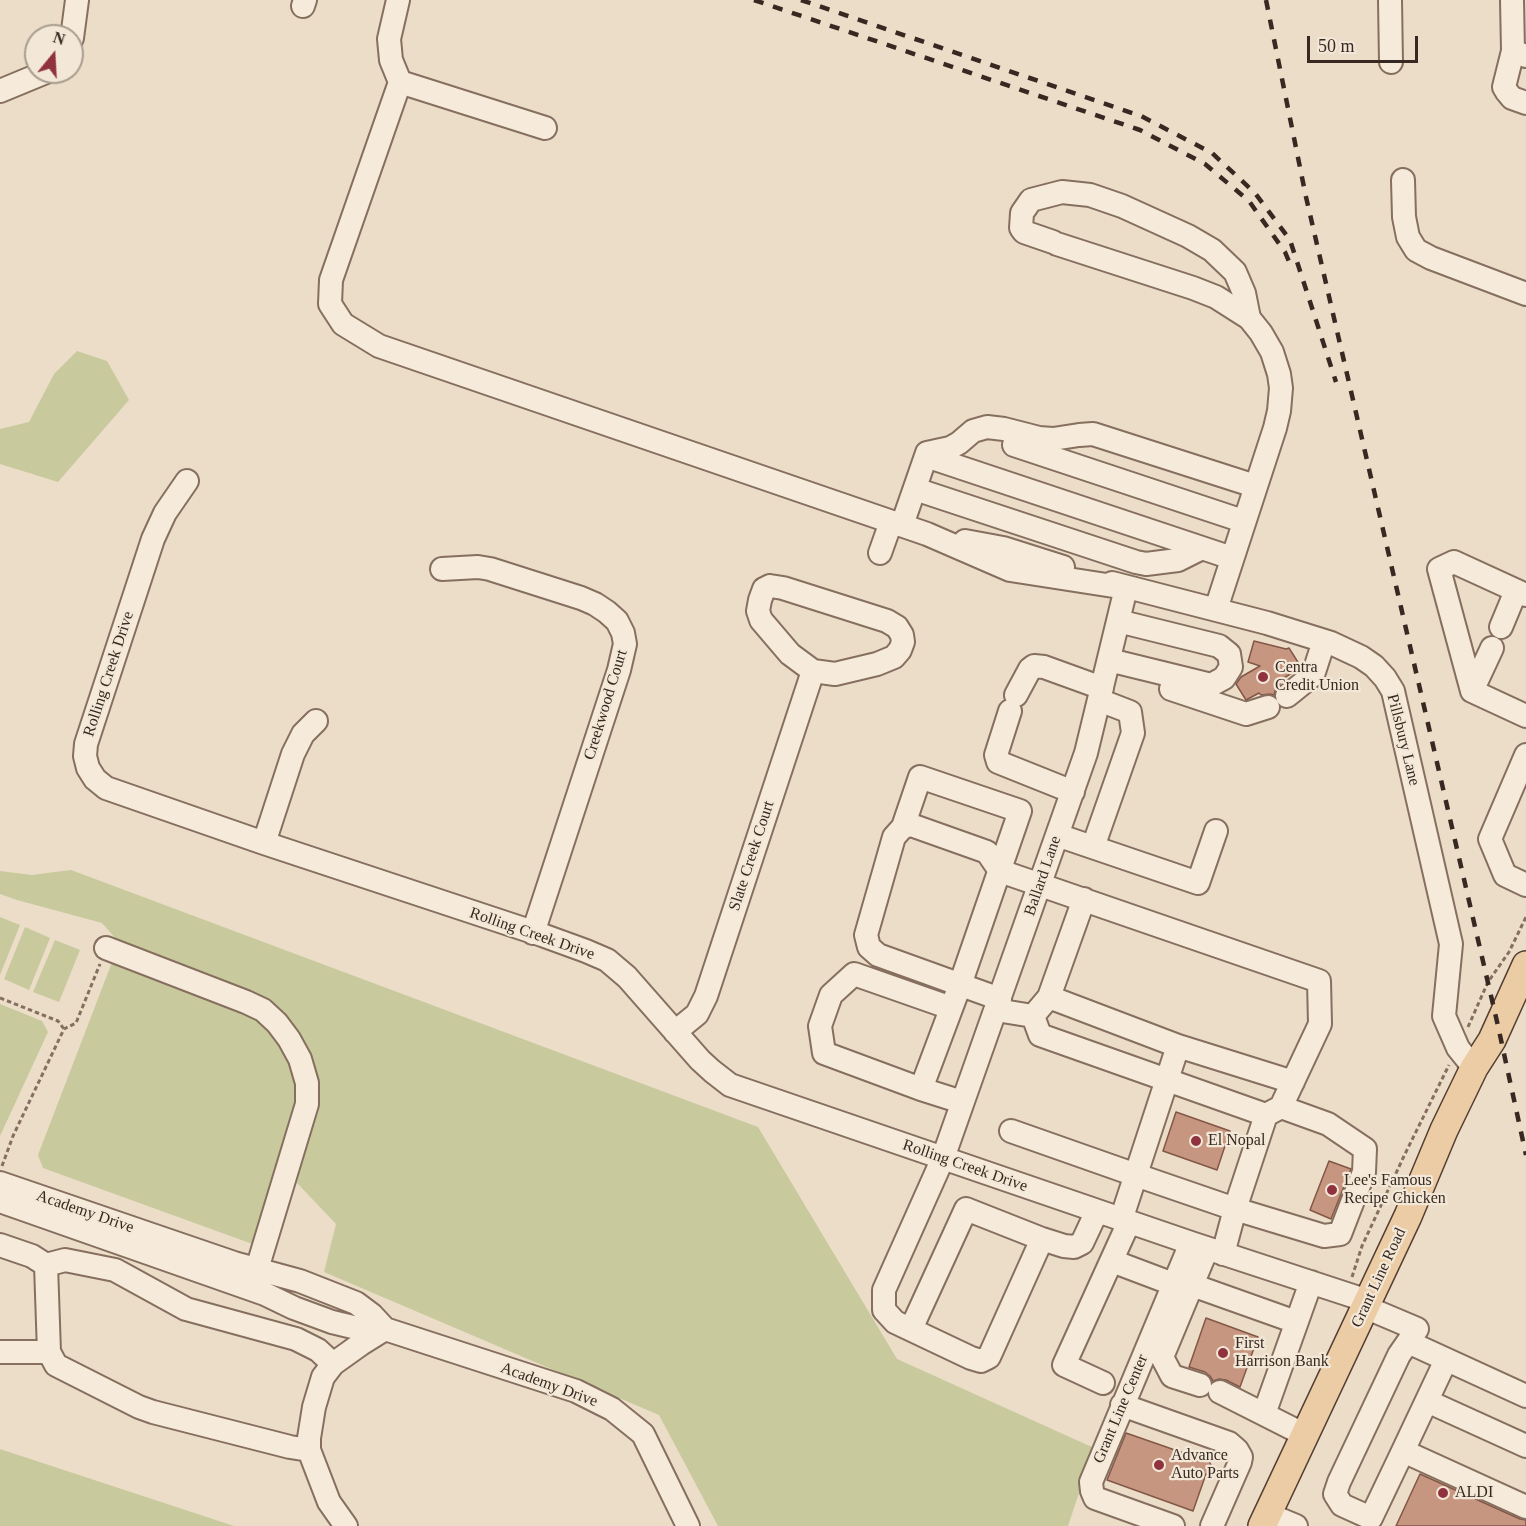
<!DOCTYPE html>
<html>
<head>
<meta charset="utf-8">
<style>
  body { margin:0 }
  #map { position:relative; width:1526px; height:1526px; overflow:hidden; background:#ebddc8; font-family:Georgia,serif }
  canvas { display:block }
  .north { position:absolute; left:24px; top:24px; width:60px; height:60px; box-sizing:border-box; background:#f3e8d7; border:2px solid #a89c8e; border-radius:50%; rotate:18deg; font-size:16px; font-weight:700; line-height:24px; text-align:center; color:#372921 }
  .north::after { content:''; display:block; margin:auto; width:21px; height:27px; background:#90333f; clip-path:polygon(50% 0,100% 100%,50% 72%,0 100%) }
  .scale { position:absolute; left:1307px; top:36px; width:111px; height:27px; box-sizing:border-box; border:3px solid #372921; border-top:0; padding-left:8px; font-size:18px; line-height:21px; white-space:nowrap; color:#372921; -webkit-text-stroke:4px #f3e8d7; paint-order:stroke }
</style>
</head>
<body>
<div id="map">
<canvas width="1526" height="1526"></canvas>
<div class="north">N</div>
<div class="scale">50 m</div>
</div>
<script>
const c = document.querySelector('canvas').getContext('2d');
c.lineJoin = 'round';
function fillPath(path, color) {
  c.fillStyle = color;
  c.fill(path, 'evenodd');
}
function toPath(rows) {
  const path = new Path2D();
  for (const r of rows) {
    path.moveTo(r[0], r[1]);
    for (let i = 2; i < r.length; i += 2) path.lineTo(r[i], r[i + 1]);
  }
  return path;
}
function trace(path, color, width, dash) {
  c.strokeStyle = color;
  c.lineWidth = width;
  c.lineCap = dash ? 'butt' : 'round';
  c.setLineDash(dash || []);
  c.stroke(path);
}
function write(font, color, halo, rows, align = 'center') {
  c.font = font + ' Georgia,serif';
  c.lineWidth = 4.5;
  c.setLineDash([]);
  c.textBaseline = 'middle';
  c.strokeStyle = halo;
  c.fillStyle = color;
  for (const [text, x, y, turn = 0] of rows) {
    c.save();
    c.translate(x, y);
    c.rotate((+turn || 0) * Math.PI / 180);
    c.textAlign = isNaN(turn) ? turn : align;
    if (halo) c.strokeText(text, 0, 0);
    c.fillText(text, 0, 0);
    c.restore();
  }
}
const green = toPath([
  [77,351,107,361,129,400,58,482,0,464,0,429,29,422,54,374],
  [71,870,758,1127,897,1359,1094,1448,1068,1526,718,1526,659,1415,324,1272,336,1224,297,1183,316,1080,301,1038,125,949,102,923,17,900,0,894,0,871,32,875],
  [0,917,20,925,0,975],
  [25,927,50,938,29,990,4,979],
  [55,940,80,950,59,1002,33,992],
  [114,957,255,1011,274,1030,303,1090,258,1246,43,1168,38,1155],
  [0,1004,42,1021,48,1032,0,1136],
  [0,1449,234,1526,0,1526]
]);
const building = toPath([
  [1254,641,1286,649,1289,648,1301,667,1278,682,1280,684,1275,691,1274,695,1270,694,1261,695,1259,693,1246,700,1236,684,1241,677,1260,666,1248,662,1254,641],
  [1176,1112,1230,1131,1217,1170,1163,1151,1176,1112],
  [1329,1161,1351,1169,1331,1219,1310,1210,1329,1161],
  [1206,1318,1258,1337,1240,1387,1226,1380,1219,1379,1213,1381,1210,1376,1205,1372,1189,1367,1206,1318],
  [1126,1433,1198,1458,1206,1455,1214,1471,1206,1474,1193,1511,1107,1480,1126,1433],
  [1420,1474,1520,1519,1526,1520,1526,1526,1396,1526,1420,1474]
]);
const path = toPath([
  [0,998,58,1021,64,1029],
  [1468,1027,1488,982,1509,952,1526,917],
  [2,1166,13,1136,64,1029,76,1023,100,964],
  [1352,1277,1362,1246,1404,1156,1449,1065]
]);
const minor = toPath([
  [398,0,389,39,391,60,400,82,331,280,330,304,343,324,379,346,927,534,1010,570,1126,588],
  [1390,0,1391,62],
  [1512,0,1513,51,1526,56],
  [303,6,305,0],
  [72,38,77,0],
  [1513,51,1504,87,1507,92,1512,98,1526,103],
  [400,82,545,128],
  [0,91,46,72],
  [1403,180,1404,217,1408,237,1416,250,1431,258,1526,294],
  [1053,242,1024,232,1021,228,1022,213,1031,200,1062,192,1090,195,1122,206,1188,236,1212,250,1235,272,1244,293,1249,318],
  [1057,244,1193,288,1216,297,1249,318,1261,333,1272,352,1279,374,1281,388,1279,411,1275,428,1216,609],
  [1014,445,1243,521],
  [926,456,1202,548],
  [187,481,165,513,153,539,86,744,85,756,88,768,95,779,106,788,264,843,542,935,586,951,607,960,627,977,700,1060,712,1071,730,1085,1191,1243,1368,1301],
  [915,489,1136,562,1146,564,1178,560,1202,548,1232,558],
  [902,525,927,453,950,448,959,443,973,431,987,427,1004,429,1039,438,1053,439,1079,435,1093,434,1255,486],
  [965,541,1003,548,1063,567],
  [880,553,891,522],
  [442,569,478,567,490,569,581,598,595,604,607,612,617,621,623,633,625,644,619,670,533,933],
  [1112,583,1267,623,1331,643,1361,657,1374,666,1385,678,1393,691,1451,944,1444,1016,1458,1048,1474,1068],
  [770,586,783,588,887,621,897,627,902,635,903,642,900,650,894,657,877,664,835,674,813,671,790,654,761,620,758,611,760,600,764,589,770,586],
  [1526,595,1454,562,1439,569,1472,691,1526,716],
  [1501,627,1516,591],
  [1109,660,1211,685,1224,678,1231,667,1229,654,1219,646,1118,621],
  [1171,689,1246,714,1268,707],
  [1472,691,1492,648],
  [1016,695,1030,669,1034,666,1044,667,1102,688],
  [1287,696,1313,675,1324,641],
  [1010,711,996,755,998,762,1073,792],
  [1526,755,1490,839,1505,875,1526,885],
  [903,827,920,777,1020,811,960,985,921,1089,962,1102],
  [1057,835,1198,883,1216,831],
  [264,843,293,754,303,734,316,721],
  [1093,847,1133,733,1130,712,1099,700],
  [106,948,246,1002,263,1010,277,1023,289,1039,300,1059,307,1083,307,1104,257,1269],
  [1049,997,1084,899],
  [1000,999,878,955,869,947,866,935,894,837,903,827,911,825,987,852,1000,871,1319,981,1320,1024,1281,1107,1328,1124,1365,1149,1364,1172,1340,1234,1324,1236,1235,1209,1223,1254],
  [996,1010,1033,1016,1049,997,1178,1046,1121,1220],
  [1033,1016,1040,1035,1266,1115],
  [675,1032,697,1014,706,996,813,671],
  [1178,1046,1293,1082],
  [921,1089,824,1053,820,1026,831,995,854,974,951,1008],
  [1011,1131,1136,1175,1235,1209,1266,1115,1281,1107],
  [0,1183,234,1263,300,1281,356,1303,372,1315,385,1329],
  [0,1201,265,1294,294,1308,332,1322,357,1328,385,1329,576,1391,612,1409,643,1434,688,1526],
  [1097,1211,1082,1243,1074,1247,1064,1246,1042,1239,989,1357,981,1361,971,1358,895,1322,884,1310,884,1290,943,1158,1086,753,1126,588],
  [0,1245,32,1256,46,1265],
  [1112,1261,1173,1284],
  [1192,1285,1296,1322],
  [1365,1307,1417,1329,1399,1355,1339,1482,1335,1494,1342,1505,1371,1518,1403,1451,1526,1507],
  [911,1329,966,1209,1042,1239],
  [1408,1342,1526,1396],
  [0,1352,49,1352],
  [1103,1383,1064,1365,1129,1222],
  [1200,1385,1172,1376,1162,1357,1207,1249],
  [1220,1392,1305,1435],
  [1427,1401,1526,1446],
  [1122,1405,1229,1443,1237,1450,1241,1457,1240,1462,1212,1526],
  [1264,1414,1311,1282],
  [309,1450,309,1438,314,1407,323,1377,333,1364],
  [1403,1451,1446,1360],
  [1267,1514,1296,1526],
  [346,1526,329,1502,309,1450,290,1447,153,1412,139,1407,56,1365,49,1352,46,1265,65,1260,115,1270,186,1309,296,1339,318,1350,333,1364,361,1344,385,1329],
  [1173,1526,1095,1498,1092,1491,1091,1482,1191,1243]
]);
const major = toPath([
  [1262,1526,1408,1216,1444,1130,1474,1068,1492,1040,1526,965]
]);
const rail = toPath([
  [754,0,1140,130,1205,164,1249,201,1285,252,1290,264],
  [801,0,1141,116,1212,153,1255,193,1290,240,1336,382],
  [1266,0,1306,197,1498,1026,1526,1155]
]);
const markers = [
  [1263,677,6,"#90333f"],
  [1196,1141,6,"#90333f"],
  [1332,1190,6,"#90333f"],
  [1223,1353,6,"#90333f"],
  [1159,1465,6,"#90333f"],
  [1443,1493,6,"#90333f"]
];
const poiNames = [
  ["Centra",1275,668],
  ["Credit Union",1275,686],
  ["El Nopal",1208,1141],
  ["Lee's Famous",1344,1181],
  ["Recipe Chicken",1344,1199],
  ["First",1235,1344],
  ["Harrison Bank",1235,1362],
  ["Advance",1171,1456],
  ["Auto Parts",1171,1474],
  ["ALDI",1455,1493]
];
const streetNames = [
  ["Rolling Creek Drive",109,674,-72],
  ["Creekwood Court",606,705,-73],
  ["Pillsbury Lane",1403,740,76],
  ["Slate Creek Court",752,856,-72],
  ["Ballard Lane",1043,876,-71],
  ["Rolling Creek Drive",532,934,19],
  ["Rolling Creek Drive",965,1166,19],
  ["Academy Drive",85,1212,19],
  ["Grant Line Road",1379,1278,-65],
  ["Academy Drive",549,1385,20],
  ["Grant Line Center",1121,1409,-67]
];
fillPath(green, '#c8c99d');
fillPath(building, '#c69681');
trace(building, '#835746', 1.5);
trace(minor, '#866f5e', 26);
trace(major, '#543e32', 30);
trace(path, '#866f5e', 3, [4.5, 3]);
trace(minor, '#f6ebdb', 22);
trace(major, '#ebcca4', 27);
trace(rail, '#372921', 4.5, [10, 10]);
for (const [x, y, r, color] of markers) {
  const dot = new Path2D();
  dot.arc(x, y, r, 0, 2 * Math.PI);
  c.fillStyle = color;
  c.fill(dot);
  trace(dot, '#f3e8d7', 2);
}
write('16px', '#372921', '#f3e8d7', poiNames, 'left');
write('16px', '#372921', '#f3e8d7', streetNames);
</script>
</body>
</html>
